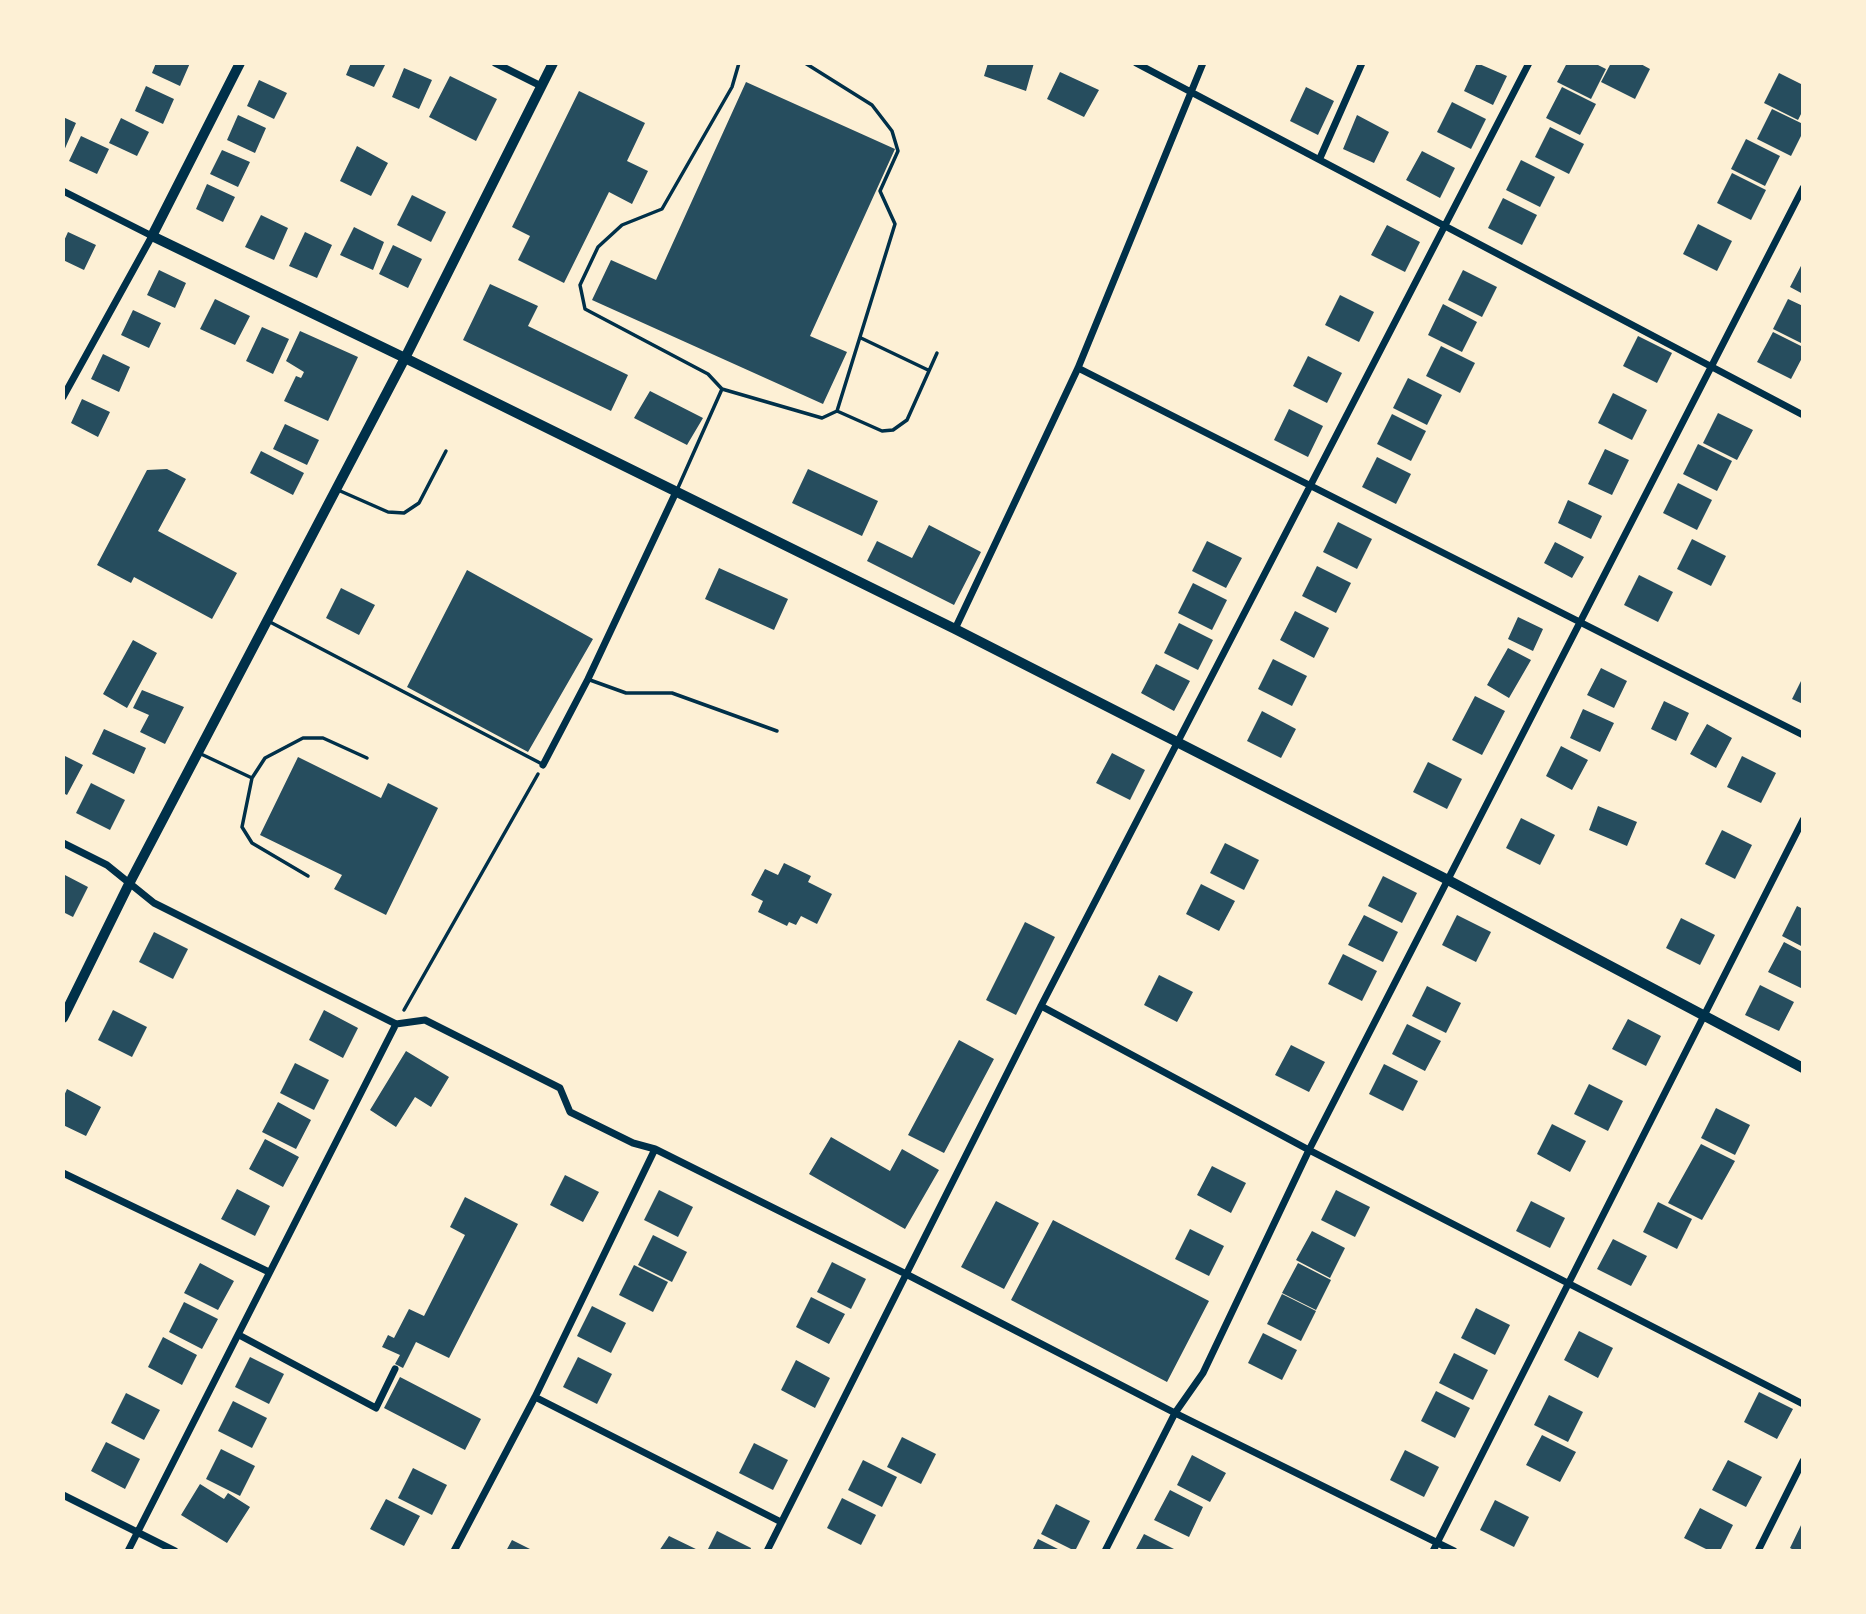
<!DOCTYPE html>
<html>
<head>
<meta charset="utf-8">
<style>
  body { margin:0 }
  #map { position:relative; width:1866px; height:1614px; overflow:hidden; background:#fdf0d5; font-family:"Noto Sans",sans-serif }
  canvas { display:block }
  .frame { position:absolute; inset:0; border:65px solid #fdf0d5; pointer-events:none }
</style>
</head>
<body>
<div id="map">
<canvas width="1866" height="1614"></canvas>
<div class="frame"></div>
</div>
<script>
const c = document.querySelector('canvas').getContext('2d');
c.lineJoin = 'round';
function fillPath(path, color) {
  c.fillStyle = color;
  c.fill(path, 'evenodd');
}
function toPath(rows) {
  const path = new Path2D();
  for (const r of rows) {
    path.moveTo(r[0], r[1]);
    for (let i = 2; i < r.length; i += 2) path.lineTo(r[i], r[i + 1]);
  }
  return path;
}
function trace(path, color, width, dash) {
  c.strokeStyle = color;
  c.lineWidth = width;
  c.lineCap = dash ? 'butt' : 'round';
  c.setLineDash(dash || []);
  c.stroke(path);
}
const building = toPath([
  [156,63,190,63,180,86,152,73],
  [351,63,386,63,374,87,346,75],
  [988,63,1034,63,1026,91,984,76],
  [1477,63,1507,76,1493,105,1464,91],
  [1567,63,1594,63,1606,69,1591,99,1557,82],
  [1611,63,1639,63,1650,69,1635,99,1601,82],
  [404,68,432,80,419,109,392,97],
  [1060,72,1099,90,1084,117,1047,99],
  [1779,73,1803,85,1803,110,1798,120,1764,103],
  [450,76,497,99,476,141,429,117],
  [259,80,287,93,274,119,247,106],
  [746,82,895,149,810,336,847,352,823,404,592,300,611,260,656,280],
  [146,86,174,99,163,124,135,111],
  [1306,87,1334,101,1318,135,1290,121],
  [1562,87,1596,104,1580,135,1546,118],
  [579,91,645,123,627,161,648,171,632,204,609,192,564,283,518,260,530,236,512,227],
  [1452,102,1486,119,1471,149,1437,132],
  [1772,109,1803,124,1803,132,1791,156,1757,139],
  [238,115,266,128,255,153,227,140],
  [1357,115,1389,132,1374,163,1343,149],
  [63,117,76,123,63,153],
  [121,118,149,132,137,156,109,143],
  [1550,127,1584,144,1569,174,1535,157],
  [81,136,109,149,97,174,69,161],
  [1746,139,1780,156,1765,186,1731,169],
  [357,146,388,163,371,196,340,181],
  [222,150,250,162,238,187,210,174],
  [1422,151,1455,168,1440,198,1406,180],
  [1521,160,1555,177,1540,207,1506,190],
  [1732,173,1766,190,1751,220,1717,203],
  [207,184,235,197,223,222,196,209],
  [412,195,446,212,431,242,397,225],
  [1503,198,1537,215,1522,245,1488,228],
  [261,215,288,228,274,260,245,247],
  [1698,224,1732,241,1717,271,1683,254],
  [1387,225,1420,242,1405,272,1371,255],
  [354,227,384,242,373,270,340,255],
  [68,232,96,245,84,270,63,260,63,243],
  [305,232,332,245,317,278,289,266],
  [393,245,422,259,408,288,379,274],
  [1803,262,1803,294,1790,287],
  [159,270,186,283,175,308,147,295],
  [1463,270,1497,287,1482,317,1448,300],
  [490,284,538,306,528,326,628,375,611,411,463,340],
  [1340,295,1374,312,1359,342,1325,325],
  [215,299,250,316,235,345,200,329],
  [1788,299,1803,306,1803,344,1773,329],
  [1443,304,1477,322,1462,352,1428,335],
  [133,310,161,323,149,348,121,335],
  [262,327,289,339,273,374,246,361],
  [300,331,358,357,328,421,284,401,296,376,301,378,304,372,286,361],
  [1773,332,1803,347,1803,356,1791,379,1757,362],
  [1638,336,1672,353,1657,383,1623,366],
  [1441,346,1475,363,1460,393,1426,376],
  [103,354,130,367,119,392,91,379],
  [1308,356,1342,373,1327,403,1293,386],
  [1408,378,1442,395,1427,425,1393,408],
  [650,391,703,418,687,445,634,418],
  [1613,393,1647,410,1632,440,1598,423],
  [82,399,110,412,98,437,71,423],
  [1289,409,1323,426,1308,457,1274,440],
  [1718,413,1753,430,1737,460,1703,443],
  [1392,414,1426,431,1411,461,1377,444],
  [285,424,319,440,307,465,273,449],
  [1698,444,1732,461,1717,491,1683,474],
  [1605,449,1629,460,1612,495,1588,484],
  [261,451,304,473,293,495,250,473],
  [1377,457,1411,474,1396,504,1362,487],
  [167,469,186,479,158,531,237,573,212,619,134,577,131,583,97,565,147,470],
  [808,469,878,501,862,536,792,503],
  [1678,483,1712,500,1697,530,1663,513],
  [1568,500,1602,516,1591,539,1558,523],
  [1338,522,1372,539,1357,569,1323,552],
  [929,525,981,552,954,605,867,561,877,541,912,558],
  [1692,539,1726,556,1711,586,1677,569],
  [1207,541,1242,558,1226,588,1192,571],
  [1555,542,1584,557,1572,578,1544,563],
  [1317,566,1351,583,1336,613,1302,596],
  [719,568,788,599,774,630,705,599],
  [467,570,593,639,528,752,407,687],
  [1639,575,1673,592,1658,622,1624,605],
  [1193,583,1227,600,1212,630,1178,613],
  [341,588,375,605,359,635,326,618],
  [1295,611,1329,628,1314,658,1280,640],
  [1518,617,1543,629,1533,651,1508,639],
  [1179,623,1213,640,1198,670,1164,653],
  [133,640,157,653,127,708,103,694],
  [1508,648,1531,660,1509,698,1487,685],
  [1273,659,1307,676,1292,706,1258,689],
  [1156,664,1190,681,1174,711,1141,693],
  [1601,668,1627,681,1614,708,1587,695],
  [1803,677,1803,704,1792,699],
  [142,690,184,707,165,744,140,732,149,715,133,708],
  [1475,696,1505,711,1482,755,1452,740],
  [1664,701,1689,713,1676,741,1651,729],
  [1583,709,1614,723,1600,752,1570,738],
  [1262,711,1296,729,1281,758,1247,741],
  [1707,724,1732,738,1716,768,1690,754],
  [104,729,146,748,134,774,92,754],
  [1561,746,1588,760,1572,790,1546,776],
  [1112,753,1145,770,1130,800,1096,783],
  [63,755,83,765,67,795,63,793],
  [1742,756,1776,773,1761,803,1727,787],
  [298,757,381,798,388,783,438,808,386,915,334,889,342,875,260,835],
  [1428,762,1462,779,1447,809,1413,792],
  [91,783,125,800,110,830,76,813],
  [1598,806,1637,822,1627,846,1589,830],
  [1521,818,1555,835,1540,865,1506,848],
  [1722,830,1752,845,1735,879,1705,864],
  [1225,843,1259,860,1244,890,1210,873],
  [784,863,811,876,808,882,832,894,817,924,801,916,796,925,789,922,787,926,758,912,763,901,751,895,765,869,778,875],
  [63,874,88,887,73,917,63,912],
  [1383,876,1417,893,1402,923,1368,906],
  [1201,884,1235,901,1219,931,1186,914],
  [1797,906,1803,909,1803,947,1782,936],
  [1364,915,1398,932,1383,962,1348,945],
  [1457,915,1491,932,1476,962,1442,945],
  [1681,918,1715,935,1700,965,1666,948],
  [1025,922,1055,937,1016,1015,986,1000],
  [154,932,188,949,173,979,139,962],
  [1784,942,1803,952,1803,989,1768,972],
  [1343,954,1377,971,1362,1001,1328,984],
  [1159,975,1193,992,1177,1022,1144,1005],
  [1760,985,1794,1002,1779,1031,1745,1015],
  [1427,986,1461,1003,1446,1033,1412,1016],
  [113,1010,147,1027,132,1057,98,1040],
  [324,1010,358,1028,343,1058,309,1040],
  [1628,1019,1661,1036,1646,1066,1612,1049],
  [1407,1024,1441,1041,1425,1071,1392,1054],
  [959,1040,994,1059,944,1153,908,1135],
  [1291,1045,1325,1062,1309,1092,1275,1075],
  [406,1051,449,1077,431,1107,415,1097,396,1127,370,1110],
  [295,1063,329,1080,314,1110,280,1093],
  [1384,1064,1418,1081,1403,1111,1369,1094],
  [1589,1084,1623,1101,1608,1131,1574,1114],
  [67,1089,101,1107,86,1136,63,1125,63,1098],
  [278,1102,311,1120,296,1149,262,1132],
  [1716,1108,1750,1125,1735,1155,1701,1138],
  [1552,1124,1586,1141,1570,1172,1537,1154],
  [831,1137,890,1171,902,1149,939,1170,905,1229,809,1174],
  [265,1139,299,1157,283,1187,249,1169],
  [1701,1144,1735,1161,1702,1220,1668,1203],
  [1212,1166,1246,1183,1231,1213,1197,1195],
  [565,1175,599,1192,583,1222,550,1205],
  [237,1189,270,1206,255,1236,221,1219],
  [659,1190,693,1207,678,1237,644,1220],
  [1336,1190,1370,1207,1355,1237,1321,1220],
  [465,1197,518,1224,449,1358,416,1342,403,1368,395,1364,400,1355,382,1347,388,1335,394,1338,409,1309,424,1316,465,1235,450,1227],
  [996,1201,1039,1223,1004,1289,961,1267],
  [1531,1201,1565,1218,1550,1248,1516,1231],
  [1658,1202,1692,1219,1677,1249,1643,1232],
  [1053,1220,1209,1301,1167,1382,1011,1300],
  [1190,1229,1224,1246,1209,1276,1175,1259],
  [1312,1231,1345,1248,1330,1278,1296,1260],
  [653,1235,687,1252,672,1282,638,1265],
  [1613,1239,1647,1256,1631,1286,1597,1269],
  [832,1262,866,1279,851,1309,817,1292],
  [200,1263,234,1281,218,1310,184,1293],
  [1298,1263,1331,1280,1316,1310,1282,1293],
  [634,1265,668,1282,653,1312,619,1295],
  [1282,1294,1316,1311,1301,1341,1267,1324],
  [811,1297,845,1314,829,1344,796,1327],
  [184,1302,218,1319,202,1349,169,1332],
  [592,1306,626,1323,611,1353,577,1336],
  [1476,1308,1510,1325,1495,1355,1461,1338],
  [1579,1331,1613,1348,1598,1378,1564,1360],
  [1263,1333,1297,1350,1282,1380,1248,1363],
  [163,1337,197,1355,182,1385,148,1367],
  [1454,1353,1488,1370,1473,1400,1439,1383],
  [250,1357,284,1374,269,1404,235,1387],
  [578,1357,612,1374,597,1404,563,1387],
  [796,1360,830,1378,815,1408,781,1390],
  [400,1377,481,1419,465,1450,384,1408],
  [1436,1391,1470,1408,1455,1438,1421,1421],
  [1759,1392,1793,1409,1777,1439,1744,1422],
  [126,1393,160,1410,144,1440,111,1423],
  [1549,1395,1583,1412,1568,1442,1534,1425],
  [233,1401,267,1418,252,1448,218,1431],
  [1542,1435,1576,1452,1560,1482,1526,1465],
  [902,1437,936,1454,921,1484,887,1467],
  [106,1442,140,1459,125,1489,91,1471],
  [754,1443,788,1460,773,1490,739,1473],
  [221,1449,255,1466,240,1496,206,1479],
  [1405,1450,1439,1467,1424,1497,1390,1480],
  [1192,1455,1226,1473,1210,1502,1177,1485],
  [863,1460,897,1477,882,1507,848,1490],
  [1728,1460,1762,1477,1746,1507,1712,1490],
  [413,1468,447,1485,432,1515,398,1498],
  [200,1484,224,1499,228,1493,250,1507,227,1543,181,1515],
  [1170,1490,1203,1507,1189,1537,1154,1520],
  [842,1498,876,1515,861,1545,827,1528],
  [386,1499,420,1516,404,1546,370,1529],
  [1495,1500,1529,1517,1514,1547,1480,1530],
  [1056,1504,1090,1521,1075,1551,1041,1534],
  [1700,1508,1733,1525,1720,1551,1710,1551,1684,1538],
  [1803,1521,1803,1551,1796,1551,1790,1548],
  [717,1531,751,1548,750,1551,707,1551],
  [1144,1534,1178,1551,1135,1551],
  [669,1536,700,1551,659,1551],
  [1038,1539,1062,1551,1032,1551],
  [512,1540,534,1551,506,1551]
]);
const path = toPath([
  [404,1010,538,774]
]);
const service = toPath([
  [739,63,732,87,662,209,622,225,598,247,580,285,585,309,708,374,722,389,822,418,837,411,895,224,880,191,898,151,892,131,872,105,805,63],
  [861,338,928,370],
  [837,411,882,431,893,430,907,420,937,353],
  [338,490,388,512,404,513,419,503,446,451],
  [677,490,722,389],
  [270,622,542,764],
  [590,680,626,693,672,693,777,731],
  [201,754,252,778,265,758,303,738,323,738,367,758],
  [252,778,242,827,252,843,308,876]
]);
const minor = toPath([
  [495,63,541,86],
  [1136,63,1803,415],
  [1320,158,1362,63],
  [63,191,152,236,63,397],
  [1078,368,1803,735],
  [955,629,1078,368,1203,63],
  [543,765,588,679,676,492],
  [63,843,107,865,154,903,396,1024,425,1020,560,1088,570,1112,633,1143,655,1149,906,1274,1175,1413,1454,1551],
  [1041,1006,1309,1150,1803,1404],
  [63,1173,269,1272],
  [239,1335,376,1408,395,1369],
  [535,1397,781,1522],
  [63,1495,175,1551],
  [128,1551,396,1024],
  [454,1551,535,1397,655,1149],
  [767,1551,1041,1006,1529,63],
  [1105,1551,1175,1413,1203,1373,1309,1150,1803,188],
  [1433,1551,1803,820],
  [1758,1551,1803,1461]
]);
const tertiary = toPath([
  [240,63,152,236,405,358,553,63]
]);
const secondary = toPath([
  [63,1018,130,882,405,358,955,629,1448,880,1803,1068]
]);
fillPath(building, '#264d5e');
trace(path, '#003049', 3.5);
trace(service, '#003049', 3.5);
trace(minor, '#003049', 7);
trace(tertiary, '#003049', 10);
trace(secondary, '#003049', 10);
</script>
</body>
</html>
